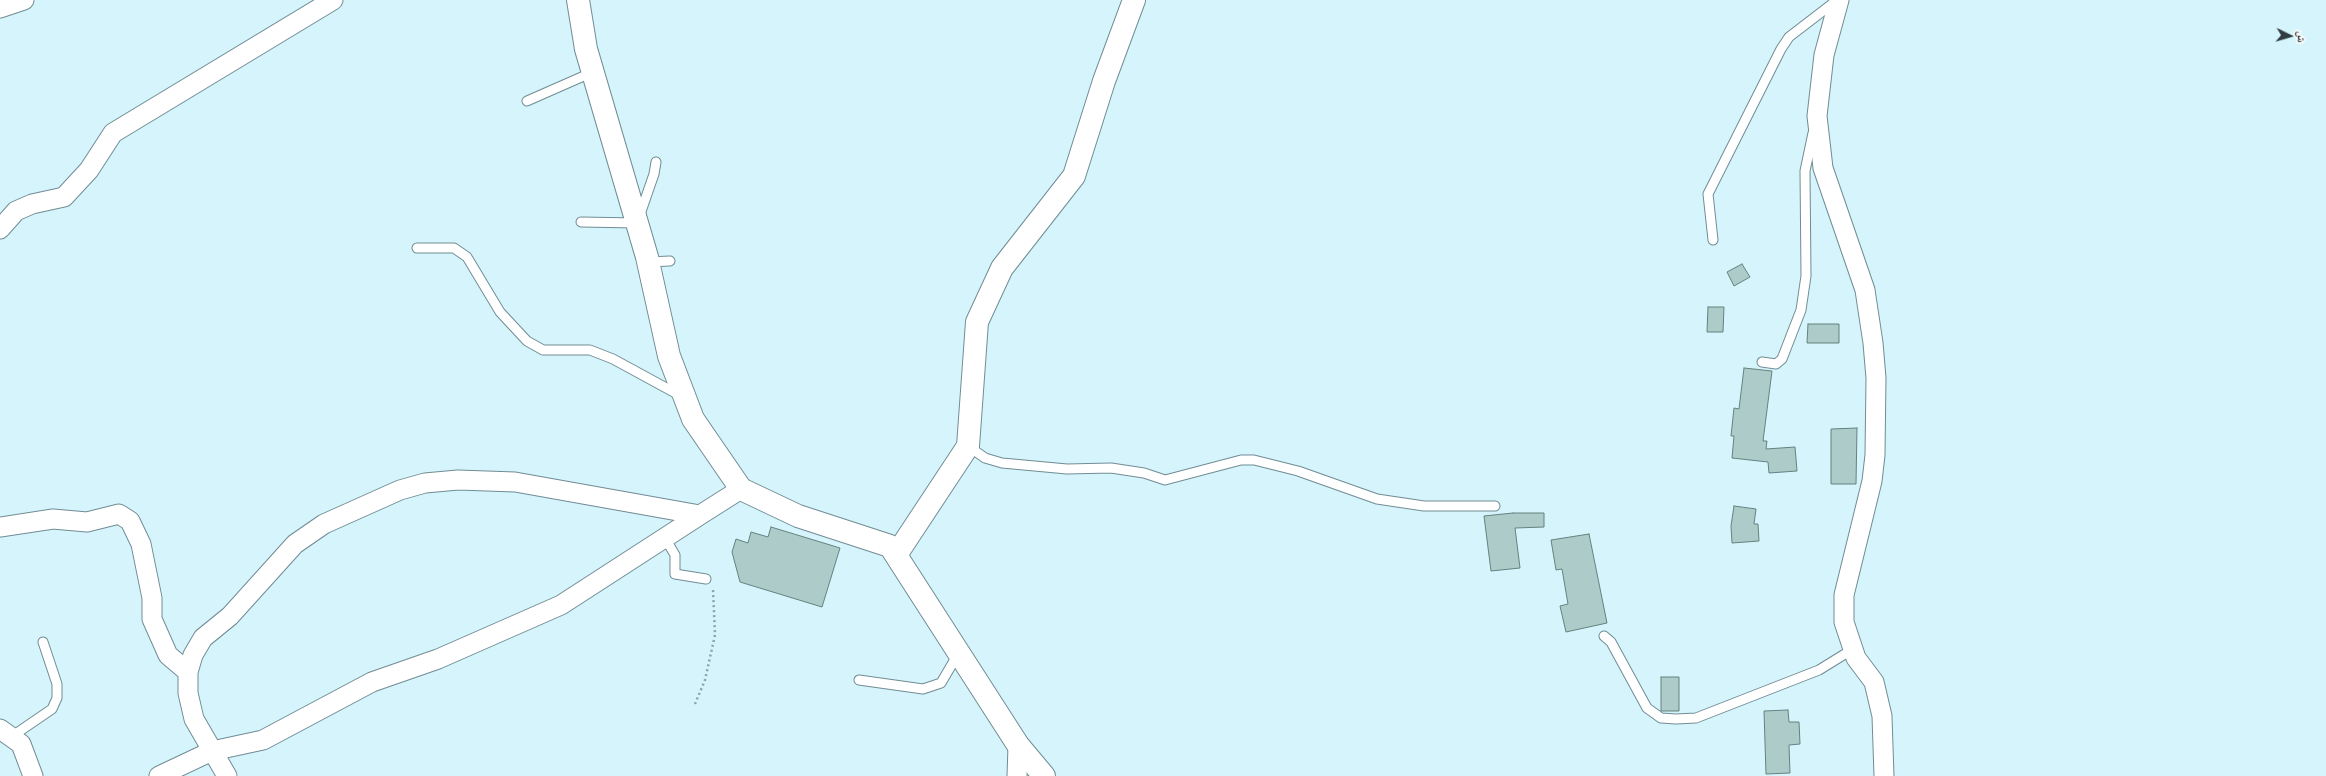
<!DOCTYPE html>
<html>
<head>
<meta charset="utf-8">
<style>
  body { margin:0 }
  #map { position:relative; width:2326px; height:776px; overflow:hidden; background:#d5f4fc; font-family:Jost,"Noto Naskh Arabic",sans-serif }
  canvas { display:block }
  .north { position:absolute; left:2270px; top:16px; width:40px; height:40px; -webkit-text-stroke:3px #fff; paint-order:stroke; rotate:95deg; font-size:11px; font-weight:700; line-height:16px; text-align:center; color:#313d40 }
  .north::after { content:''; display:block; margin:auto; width:14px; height:18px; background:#313d40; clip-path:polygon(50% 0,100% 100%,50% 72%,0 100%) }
</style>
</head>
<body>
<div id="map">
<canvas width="2326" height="776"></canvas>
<div class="north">ش</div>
</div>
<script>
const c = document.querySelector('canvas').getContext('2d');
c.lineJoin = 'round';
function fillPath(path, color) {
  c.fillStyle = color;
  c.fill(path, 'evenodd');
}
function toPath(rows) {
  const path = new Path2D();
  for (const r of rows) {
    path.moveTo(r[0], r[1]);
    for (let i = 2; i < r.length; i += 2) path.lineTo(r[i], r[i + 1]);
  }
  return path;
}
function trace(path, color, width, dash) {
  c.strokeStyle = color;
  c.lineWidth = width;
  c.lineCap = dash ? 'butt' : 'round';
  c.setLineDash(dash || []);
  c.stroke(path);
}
const building = toPath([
  [1742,264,1750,277,1734,286,1727,272,1742,264],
  [1708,307,1724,307,1723,332,1707,332,1708,307],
  [1808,324,1839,324,1839,343,1807,343,1808,324],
  [1744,368,1772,371,1763,441,1767,441,1766,449,1795,447,1797,471,1769,473,1768,462,1732,458,1734,436,1731,436,1734,408,1739,409,1744,368],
  [1857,428,1856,484,1831,484,1831,429,1857,428],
  [1734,506,1756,509,1754,524,1758,524,1759,541,1732,543,1731,526,1734,506],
  [1513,513,1544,513,1544,527,1515,528,1520,568,1491,571,1484,516,1513,513],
  [771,527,840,548,822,607,740,582,732,552,736,539,748,543,751,532,768,537,771,527],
  [1589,534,1607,623,1566,632,1560,606,1568,604,1562,569,1556,570,1551,540,1589,534],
  [1661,677,1679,677,1679,711,1661,711,1661,677],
  [1788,710,1789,722,1799,722,1800,744,1789,745,1790,773,1766,774,1764,711,1788,710]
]);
const path = toPath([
  [695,704,705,680,715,635,713,589]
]);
const service = toPath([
  [527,101,593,72],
  [581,222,637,223,654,174,656,162],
  [1713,240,1708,194,1781,49,1789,37,1836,1],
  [417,248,454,248,467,257,500,312,527,341,543,350,590,350,613,359,681,396],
  [648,262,670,261],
  [1762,362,1776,364,1782,359,1801,310,1806,276,1805,171,1813,133],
  [968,446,985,458,1002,463,1067,469,1111,468,1144,473,1165,480,1241,460,1254,460,1298,471,1377,499,1424,506,1495,506],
  [665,538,675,555,675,574,706,579],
  [1604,636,1611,642,1647,708,1661,718,1676,719,1696,718,1819,670,1853,649],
  [859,680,923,689,941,683,958,654],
  [11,737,52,709,57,698,57,684,43,642]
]);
const minor = toPath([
  [1839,0,1824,55,1817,116,1823,168,1865,290,1873,343,1876,378,1875,455,1872,481,1844,595,1844,622,1856,658,1874,682,1882,716,1884,776],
  [0,8,24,0],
  [0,229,16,211,32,204,64,197,89,170,113,133,333,0],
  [0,527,53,519,87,522,119,514,130,521,141,544,152,598,152,619,168,655,188,672],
  [0,729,21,744,33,776],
  [159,776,212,751,263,740,372,682,438,659,561,605,700,515],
  [227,776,194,719,188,693,188,672,193,655,203,638,230,616,295,544,324,524,400,490,425,483,458,480,515,482,700,515,741,489],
  [1017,776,1018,746]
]);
const tertiary = toPath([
  [578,0,586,49,647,257,669,356,693,419,741,489,798,516,890,546,1018,745,1044,776],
  [896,555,968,446,977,322,1002,268,1074,176,1104,81,1134,0]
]);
fillPath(building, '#adccc9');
trace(building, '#64817e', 1);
trace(service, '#718c94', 11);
trace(minor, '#718c94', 21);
trace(tertiary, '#718c94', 24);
trace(path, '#8ca3a8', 2.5, [2, 3]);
trace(service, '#fff', 9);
trace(minor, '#fff', 19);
trace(tertiary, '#fff', 22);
</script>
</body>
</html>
